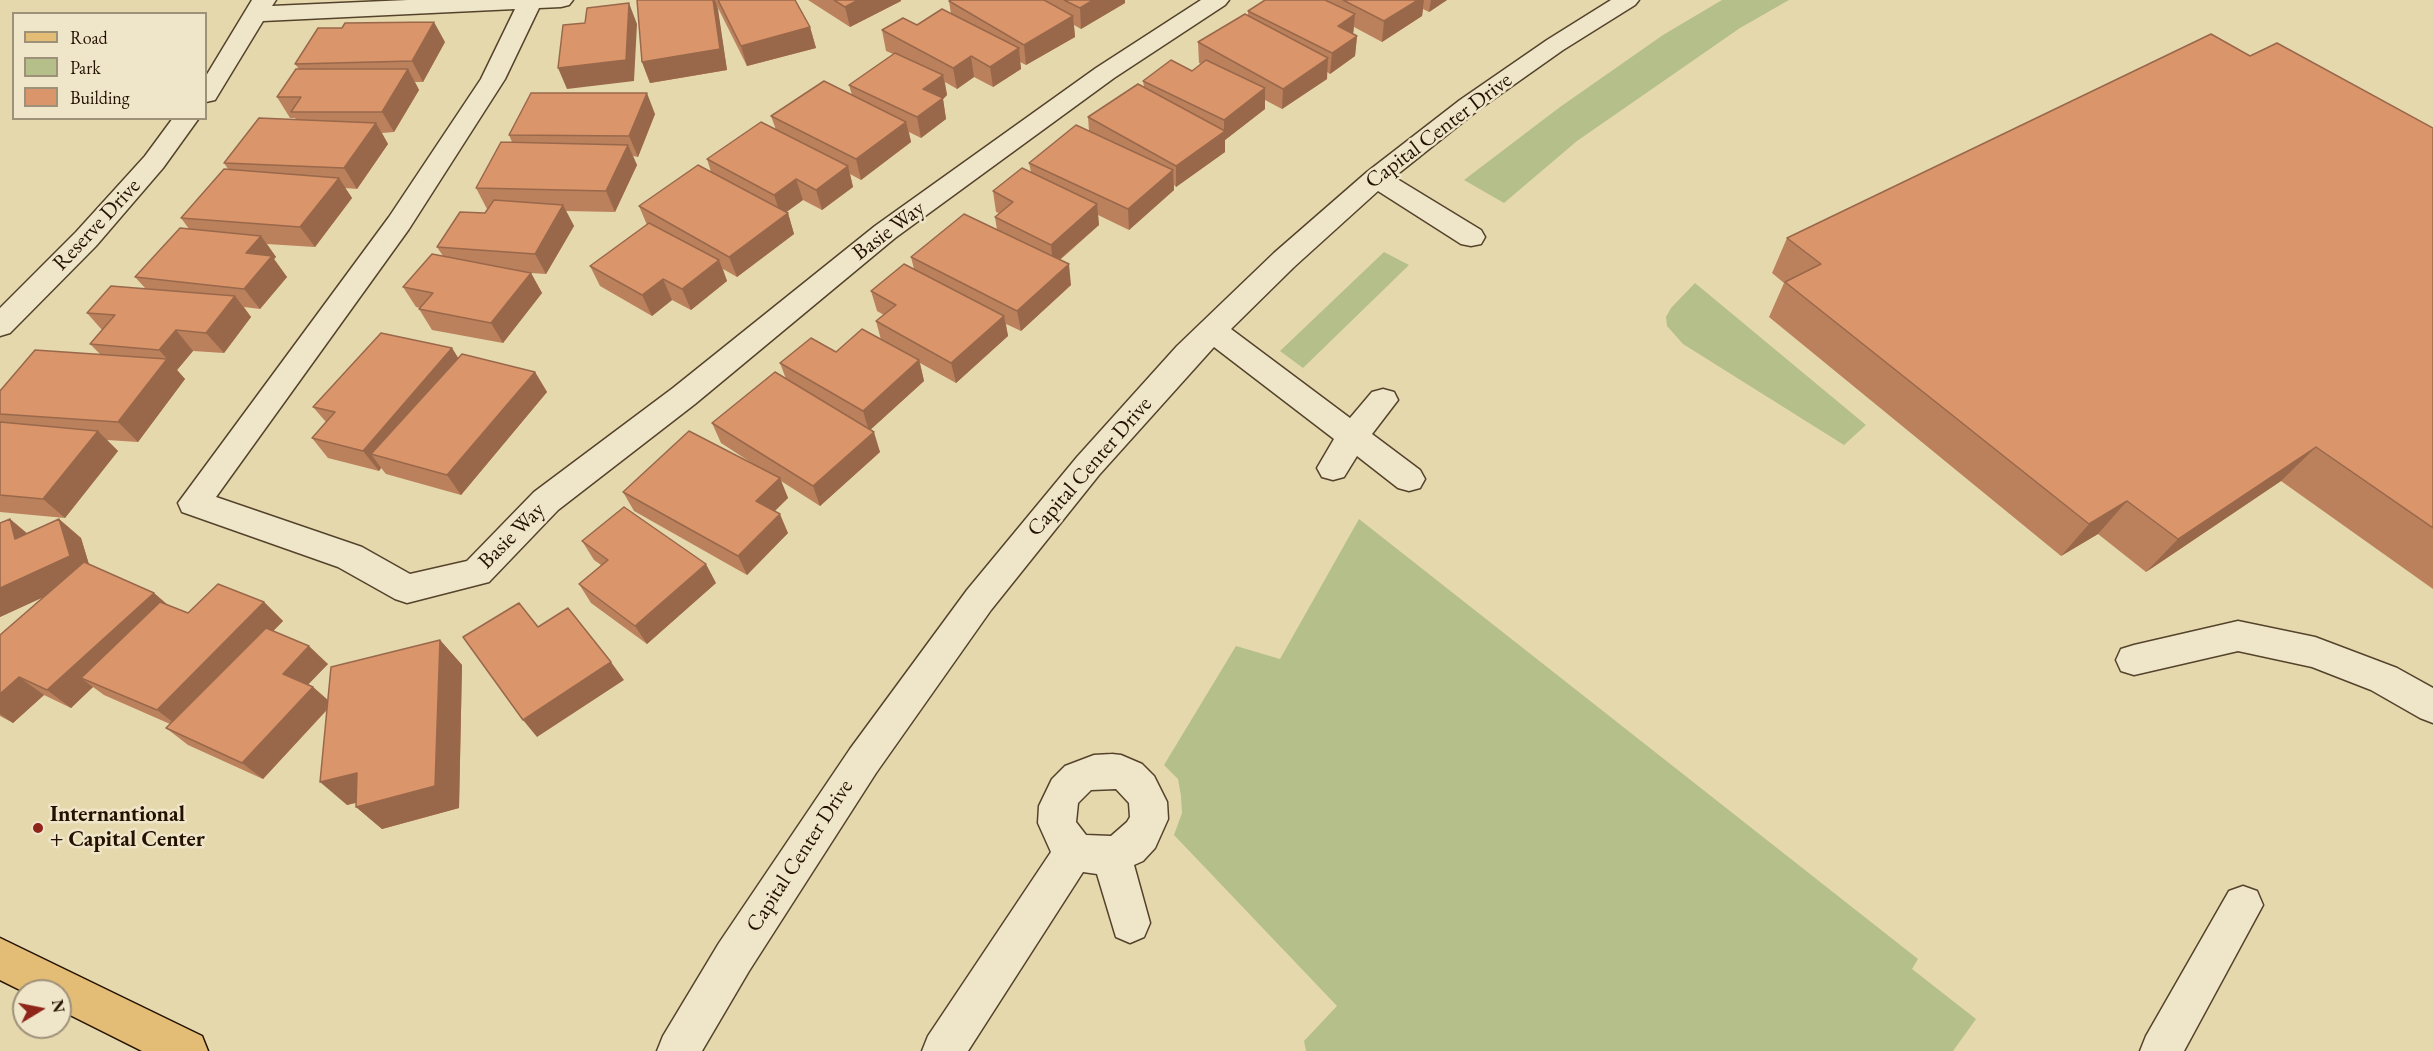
<!DOCTYPE html>
<html>
<head>
<meta charset="utf-8">
<style>
  body { margin:0 }
  #map { position:relative; width:2433px; height:1051px; overflow:hidden; background:#e6d8ad; font-family:"EB Garamond",serif }
  canvas { display:block }
  .legend { position:absolute; left:12px; top:12px; width:195px; height:108px; box-sizing:border-box; background:#efe6ca; border:2px solid #9e9179; margin:0; padding:8px 10px; list-style:none; font-size:18px; color:#241100 }
  .legend li { display:flex; align-items:center; gap:12px; height:30px }
  .legend b { width:30px; border:2px solid #9e9179 }
  .north { position:absolute; left:12px; top:979px; width:60px; height:60px; box-sizing:border-box; background:#efe6ca; border:2px solid #9e9179; border-radius:50%; rotate:80deg; font-size:16px; font-weight:700; line-height:24px; text-align:center; color:#241100 }
  .north::after { content:''; display:block; margin:auto; width:21px; height:27px; background:#8f2418; clip-path:polygon(50% 0,100% 100%,50% 72%,0 100%) }
</style>
</head>
<body>
<div id="map">
<canvas width="2433" height="1051"></canvas>
<ul class="legend">
<li><b style="height:8px;background:#e3bc76"></b>Road</li>
<li><b style="height:16px;background:#b4bf8a"></b>Park</li>
<li><b style="height:16px;background:#da956b"></b>Building</li>
</ul>
<div class="north">N</div>
</div>
<script>
const c = document.querySelector('canvas').getContext('2d');
c.lineJoin = 'round';
function fillPath(path, color) {
  c.fillStyle = color;
  c.fill(path, 'evenodd');
}
function toPath(rows) {
  const path = new Path2D();
  for (const r of rows) {
    path.moveTo(r[0], r[1]);
    for (let i = 2; i < r.length; i += 2) path.lineTo(r[i], r[i + 1]);
  }
  return path;
}
function trace(path, color, width, dash) {
  c.strokeStyle = color;
  c.lineWidth = width;
  c.lineCap = dash ? 'butt' : 'round';
  c.setLineDash(dash || []);
  c.stroke(path);
}
function write(font, color, halo, rows, align = 'center') {
  c.font = font + ' "EB Garamond",serif';
  c.lineWidth = 5;
  c.setLineDash([]);
  c.textBaseline = 'middle';
  c.strokeStyle = halo;
  c.fillStyle = color;
  for (const [text, x, y, turn = 0] of rows) {
    c.save();
    c.translate(x, y);
    c.rotate((+turn || 0) * Math.PI / 180);
    c.textAlign = isNaN(turn) ? turn : align;
    if (halo) c.strokeText(text, 0, 0);
    c.fillText(text, 0, 0);
    c.restore();
  }
}
const green = toPath([
  [1722,0,1789,0,1740,28,1577,141,1504,203,1464,180,1560,107,1663,35],
  [1384,252,1409,265,1303,368,1280,351],
  [1695,283,1866,425,1844,445,1683,344,1667,326,1666,317,1671,308],
  [1359,519,1918,959,1912,969,1976,1019,1953,1051,1306,1051,1304,1041,1337,1006,1174,835,1182,813,1181,796,1178,779,1164,765,1236,646,1280,659]
]);
const minor = toPath([
  [252,0,276,0,272,6,408,0,573,0,569,5,561,7,539,8,505,79,409,229,216,497,362,547,410,574,467,561,534,492,673,388,875,226,1096,68,1201,0,1229,0,1225,5,1114,78,895,238,695,404,558,510,489,582,407,603,395,599,338,567,182,512,178,503,389,217,481,79,515,9,263,21,215,100,206,102,206,76,252,0],
  [1611,0,1639,0,1635,5,1563,50,1478,110,1394,177,1481,230,1485,237,1481,244,1471,246,1461,244,1378,191,1294,267,1231,329,1350,418,1372,392,1383,389,1394,392,1398,400,1372,434,1420,470,1425,479,1420,488,1409,491,1398,488,1357,456,1344,477,1333,480,1322,477,1317,468,1334,439,1214,347,1099,475,991,610,876,773,749,971,702,1051,657,1051,663,1036,719,943,850,749,967,590,1077,457,1177,346,1274,253,1367,172,1460,100,1547,40,1611,0],
  [173,118,199,118,163,168,96,246,10,333,0,336,0,308,76,232,145,156,173,118],
  [2238,621,2315,637,2397,668,2433,688,2433,723,2420,718,2371,690,2312,667,2238,651,2134,675,2121,671,2116,660,2121,649,2134,645,2238,621],
  [1112,754,1121,755,1142,764,1154,776,1167,802,1168,819,1155,848,1143,861,1134,865,1150,923,1144,937,1130,943,1116,937,1097,874,1083,872,968,1051,922,1051,928,1036,1051,852,1038,823,1039,806,1052,779,1065,766,1094,755,1112,754],
  [1116,789,1129,803,1130,817,1127,822,1111,836,1086,835,1076,822,1078,803,1091,790,1116,789],
  [2243,886,2257,891,2263,905,2184,1051,2140,1051,2146,1036,2229,891,2243,886]
]);
const major = toPath([
  [0,938,202,1036,208,1051,142,1051,60,1010,60,991,24,992,0,980,0,938]
]);
const wall = toPath([
  [637,0,795,0,810,27,816,48,747,66,717,6,727,70,650,83,642,62],
  [808,0,901,0,901,1,850,27],
  [951,0,1125,0,1125,3,1081,29,1074,25,1075,37,1026,65,1020,62,1021,69,993,87,974,77,957,89,945,82,947,95,943,99,946,119,921,138,909,132,911,142,861,180,850,174,853,187,822,210,803,200,786,212,788,213,794,234,737,277,723,269,727,281,691,310,672,300,652,316,600,286,590,266,647,225,639,206,711,172,707,159,776,130,771,116,852,95,849,85,893,54,886,51,882,30,917,25,951,14,949,1],
  [1265,0,1447,0,1429,12,1423,9,1422,16,1382,42,1354,27,1353,34,1357,36,1355,56,1330,74,1327,72,1327,79,1282,109,1265,100,1265,109,1225,140,1225,152,1176,187,1174,185,1174,190,1129,230,1098,215,1099,225,1060,260,1071,285,1021,331,1006,324,1008,336,956,383,920,363,924,381,870,430,880,452,820,506,781,481,788,498,774,511,788,533,747,575,634,511,623,492,761,469,721,443,712,423,786,379,780,363,836,352,881,340,876,321,884,315,877,311,871,291,914,269,911,257,997,230,995,217,999,213,996,212,993,191,1031,172,1029,163,1089,131,1088,117,1144,87,1143,81,1192,71,1201,64,1199,63,1198,42,1248,16,1248,11],
  [445,42,423,82,415,82,419,90,394,132,382,133,388,144,357,189,345,188,352,198,315,247,267,244,276,257,274,259,287,277,260,309,244,307,251,317,224,353,193,351,177,370,185,379,138,442,107,440,118,451,65,518,0,512,0,391,100,354,90,344,102,330,87,313,145,288,135,277,189,229,181,218,228,169,224,163,297,120,295,118,290,118,277,97,299,69,295,64],
  [2250,56,2433,128,2433,589,2281,481,2146,572,2098,534,2061,556,1769,317,1784,283,1772,273,1787,238],
  [655,114,638,157,633,156,637,165,615,212,566,211,574,226,546,274,531,273,542,293,503,343,432,330,419,309,420,308,416,307,403,287,443,256,437,247,485,213,488,209,487,209,476,188,512,142,509,135],
  [452,348,458,358,535,372,547,392,461,495,386,474,381,468,379,471,328,458,312,438,326,422,313,407],
  [10,519,27,533,59,519,81,538,89,564,154,593,166,604,188,613,264,602,283,621,273,631,328,664,308,684,313,687,328,700,440,640,462,665,459,808,382,829,356,807,356,803,347,805,327,710,263,779,188,745,166,728,170,724,104,695,93,687,71,708,44,695,13,723,0,716,0,635,43,597,0,617,0,523],
  [582,541,716,583,647,644,591,603,579,584,601,565,594,560]
]);
const shadedWall = toPath([
  [713,0,715,0,718,9,727,70,650,83,642,62],
  [858,0,901,0,901,1,850,27,845,7],
  [1093,0,1125,0,1125,3,1081,29,1080,8],
  [1418,0,1424,0,1422,16,1382,42,1384,21],
  [1431,0,1447,0,1429,12],
  [629,3,637,24,634,81,567,89,558,68],
  [1355,14,1353,35,1338,26],
  [1073,16,1075,37,1026,65,1024,45],
  [434,22,445,42,423,82,412,61],
  [810,27,816,48,747,66,741,46],
  [1357,36,1355,56,1330,74,1332,53],
  [1019,48,1021,69,993,87,990,67],
  [971,56,974,77,957,89,953,68],
  [1328,58,1327,79,1282,109,1283,89],
  [408,69,419,90,394,132,382,112],
  [943,75,947,95,943,99,946,119,921,138,917,117,923,89],
  [1265,88,1265,109,1225,140,1225,152,1176,187,1176,166,1224,132,1224,120],
  [647,93,655,114,638,157,629,136],
  [906,122,911,142,861,180,856,159],
  [376,123,388,144,357,189,344,168],
  [628,145,637,165,615,212,606,191],
  [848,166,853,187,822,210,816,190],
  [1173,170,1174,190,1129,230,1128,209],
  [339,178,352,198,315,247,300,227],
  [796,179,803,200,781,216,774,195],
  [1097,204,1099,225,1053,265,1051,245],
  [563,205,574,226,546,274,535,254],
  [788,213,794,234,737,277,729,257],
  [261,236,276,257,274,259,287,277,260,309,244,289,246,253],
  [719,260,727,281,691,310,682,289],
  [1069,264,1071,285,1021,331,1017,311],
  [531,273,542,293,503,343,491,323],
  [663,279,672,300,652,316,642,295],
  [235,296,251,317,224,353,206,333],
  [1004,316,1008,336,956,383,951,363],
  [176,330,193,351,177,370,185,379,138,442,118,422,167,359,159,350],
  [452,348,465,369,371,454,381,468,379,471,363,451],
  [919,360,924,381,869,431,863,411],
  [535,372,547,392,461,495,447,475],
  [98,431,118,451,65,518,43,499],
  [874,432,880,452,820,506,813,486],
  [2316,447,2281,481,2146,572,2178,539],
  [780,478,788,498,765,521,756,501],
  [2127,501,2098,534,2061,556,2089,524],
  [780,514,788,533,747,575,738,556],
  [10,519,32,538,15,539],
  [59,519,81,538,92,575,0,617,0,588],
  [706,564,716,583,647,644,635,626],
  [154,593,175,611,81,678,93,687,71,708,47,690],
  [264,602,283,621,179,727,157,710],
  [440,640,462,665,459,808,382,829,356,807],
  [309,646,328,664,302,691,283,674],
  [611,662,624,680,537,737,523,720],
  [19,677,44,695,13,723,0,714,0,694],
  [313,687,332,704,263,779,242,763],
  [357,773,383,795,347,805,320,782]
]);
const building = toPath([
  [637,0,713,0,720,49,642,62,637,0],
  [718,0,795,0,810,27,741,46,718,0],
  [834,0,858,0,845,7,834,0],
  [951,0,1044,0,1073,16,1024,45,949,1,951,0],
  [1064,0,1093,0,1080,8,1064,0],
  [1265,0,1325,0,1355,14,1338,26,1357,36,1332,53,1248,11,1265,0],
  [1343,0,1418,0,1384,21,1343,0],
  [629,3,626,60,558,68,563,25,585,23,587,8,629,3],
  [942,9,1019,48,990,67,971,56,953,68,882,30,903,18,917,25,942,9],
  [1245,14,1328,58,1283,89,1198,42,1245,14],
  [434,22,412,61,295,64,318,28,342,28,345,23,434,22],
  [2211,34,2250,56,2277,43,2433,128,2433,528,2316,447,2178,539,2127,501,2089,524,1785,282,1821,264,1787,238,2211,34],
  [895,53,943,75,923,89,943,98,917,117,849,85,895,53],
  [1171,60,1192,71,1206,60,1265,88,1224,120,1143,81,1171,60],
  [296,69,408,69,382,112,291,112,301,97,277,97,296,69],
  [824,81,906,122,856,159,771,116,824,81],
  [1138,84,1225,131,1176,166,1088,117,1138,84],
  [531,93,647,93,629,136,509,135,531,93],
  [259,118,376,123,344,168,224,163,259,118],
  [761,122,848,166,816,190,796,179,774,195,707,159,761,122],
  [1076,125,1173,170,1128,209,1029,163,1076,125],
  [501,142,628,145,606,191,476,188,501,142],
  [698,165,788,213,729,257,639,206,698,165],
  [1022,168,1097,204,1051,245,995,217,1013,202,993,191,1022,168],
  [224,169,339,178,300,227,181,218,224,169],
  [494,200,563,205,535,254,437,247,460,212,485,213,494,200],
  [964,214,1069,264,1017,311,911,257,964,214],
  [649,223,719,260,682,289,663,279,642,295,590,266,649,223],
  [180,228,261,236,246,253,272,256,244,289,135,277,180,228],
  [432,254,531,273,491,323,419,309,433,293,403,287,432,254],
  [904,264,1004,316,951,363,876,321,896,305,871,291,904,264],
  [111,286,235,296,206,333,176,330,159,350,90,344,115,315,87,313,111,286],
  [862,329,919,360,863,411,780,363,811,338,836,352,862,329],
  [381,333,452,348,363,451,312,438,335,412,313,407,381,333],
  [35,350,167,359,118,422,0,414,0,391,35,350],
  [462,354,535,372,447,475,371,454,462,354],
  [775,372,874,432,813,486,712,423,775,372],
  [0,422,98,431,43,499,0,495,0,422],
  [689,431,780,478,756,501,780,514,738,556,623,492,689,431],
  [624,507,706,564,635,626,579,584,608,560,582,541,624,507],
  [10,519,15,539,59,519,70,556,0,588,0,523,10,519],
  [84,562,154,593,47,690,19,677,0,694,0,635,84,562],
  [218,584,264,602,157,710,81,678,160,602,188,613,218,584],
  [519,603,538,627,568,608,611,662,523,720,463,637,519,603],
  [266,628,309,646,283,674,313,687,242,763,166,728,266,628],
  [440,640,435,786,356,807,357,773,320,782,331,667,440,640]
]);
const markers = [
  [38,828,6,"#8f2418"]
];
const streetNames = [
  ["Capital Center Drive",1439,131,-37],
  ["Reserve Drive",97,225,-47],
  ["Basie Way",889,231,-37],
  ["Capital Center Drive",1090,467,-49],
  ["Basie Way",512,536,-45],
  ["Capital Center Drive",800,856,-57]
];
const poiNames = [
  ["Internantional",50,815],
  ["+ Capital Center",50,840]
];
fillPath(green, '#b4bf8a');
trace(minor, '#54432b', 3);
trace(major, '#241100', 3);
fillPath(minor, '#efe6ca');
fillPath(major, '#e3bc76');
fillPath(wall, '#bb805c');
fillPath(shadedWall, '#99684b');
fillPath(building, '#da956b');
trace(building, '#99684b', 1.5);
for (const [x, y, r, color] of markers) {
  const dot = new Path2D();
  dot.arc(x, y, r, 0, 2 * Math.PI);
  c.fillStyle = color;
  c.fill(dot);
  trace(dot, '#efe6ca', 2);
}
write('22px', '#241100', '#efe6ca', streetNames);
write('bold 22px', '#241100', '#efe6ca', poiNames, 'left');
</script>
</body>
</html>
